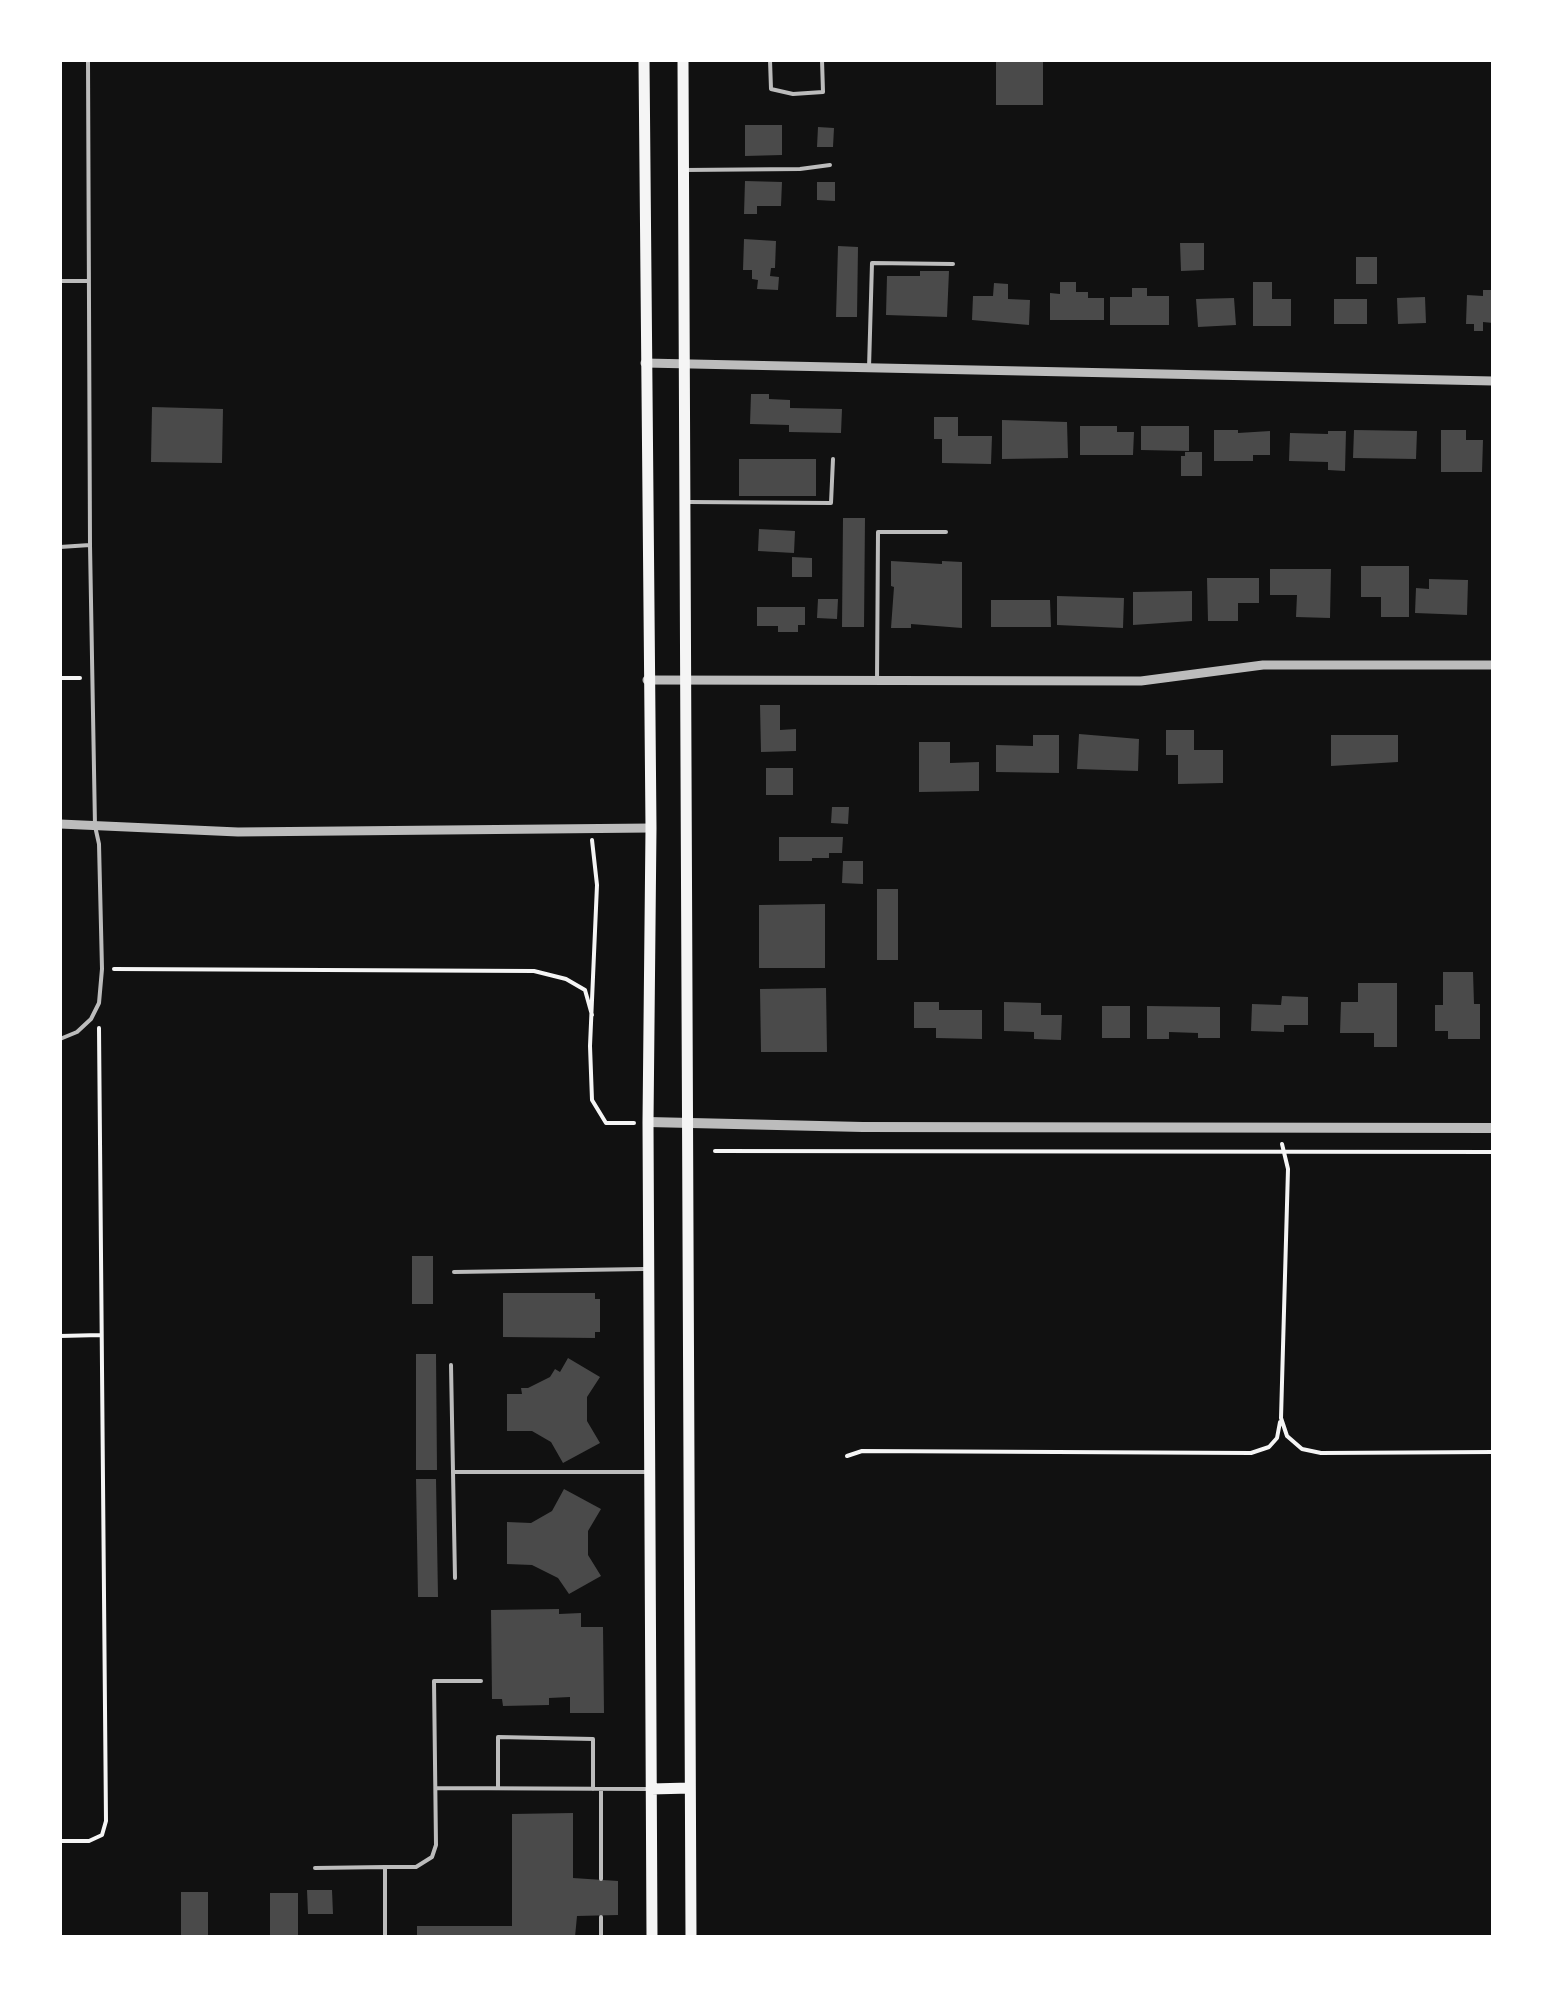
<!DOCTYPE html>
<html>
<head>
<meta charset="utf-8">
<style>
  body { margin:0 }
  #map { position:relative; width:1553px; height:1997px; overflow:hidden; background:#111; font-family:Figtree,sans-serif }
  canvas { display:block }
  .frame { position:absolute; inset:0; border:62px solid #fff; pointer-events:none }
</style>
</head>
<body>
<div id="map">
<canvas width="1553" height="1997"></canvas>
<div class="frame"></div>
</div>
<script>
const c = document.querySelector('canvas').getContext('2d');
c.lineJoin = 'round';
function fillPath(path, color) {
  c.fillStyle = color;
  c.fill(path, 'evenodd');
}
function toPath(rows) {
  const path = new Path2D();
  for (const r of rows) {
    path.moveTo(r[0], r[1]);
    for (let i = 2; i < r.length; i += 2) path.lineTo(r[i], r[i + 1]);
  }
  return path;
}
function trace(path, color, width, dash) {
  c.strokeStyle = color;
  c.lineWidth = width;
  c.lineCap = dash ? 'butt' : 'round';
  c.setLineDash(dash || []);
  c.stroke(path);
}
const building = toPath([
  [996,60,1043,60,1043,105,996,105],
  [745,125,782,125,782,155,745,156],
  [818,127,834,128,833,147,817,147],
  [745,181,782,182,781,206,757,206,757,214,744,214],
  [817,182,835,182,835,201,817,200],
  [744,239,776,241,775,268,771,268,770,276,779,277,778,290,757,289,758,280,752,279,752,270,743,270],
  [1180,243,1204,243,1204,270,1181,271],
  [838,246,858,247,857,317,836,317],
  [1356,257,1377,257,1377,284,1356,284],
  [920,271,949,271,947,317,886,315,887,276,920,276],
  [1060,282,1076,282,1076,292,1088,292,1088,298,1104,298,1104,320,1050,320,1050,293,1060,294],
  [1253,282,1272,282,1272,299,1291,299,1291,326,1253,326],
  [994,283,1008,284,1008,299,1030,300,1029,325,972,320,973,296,993,296],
  [1132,288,1147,288,1147,296,1169,296,1169,325,1110,325,1110,297,1132,297],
  [1483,290,1493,290,1493,323,1483,322,1483,331,1474,331,1474,324,1466,324,1467,295,1483,296],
  [1425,297,1426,323,1398,324,1397,298],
  [1234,298,1236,325,1198,327,1196,299],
  [1334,299,1367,299,1367,324,1334,324],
  [751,394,769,394,769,399,790,400,790,408,842,409,841,433,789,432,789,425,750,424],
  [152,407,223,409,222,463,151,462],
  [934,417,958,417,958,436,992,436,991,464,942,463,942,439,934,439],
  [1002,420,1067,422,1068,458,1002,459],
  [1080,426,1117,426,1117,432,1134,432,1133,455,1080,455],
  [1141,426,1189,426,1189,451,1141,450],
  [1214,430,1238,430,1238,433,1270,431,1270,455,1253,455,1253,461,1214,461],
  [1354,430,1417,431,1416,459,1353,458],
  [1441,430,1466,430,1466,440,1483,440,1482,472,1441,472],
  [1328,431,1346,431,1345,471,1328,470,1328,462,1289,461,1290,433,1328,434],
  [1185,452,1202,452,1202,476,1181,476,1181,456,1185,456],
  [739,459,816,459,816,496,739,496],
  [843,518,865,518,864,627,842,627],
  [759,529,795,531,794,553,758,551],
  [792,557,812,558,812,577,792,577],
  [891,561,942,564,942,561,962,562,962,628,911,624,911,628,891,628,894,587,891,586],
  [1361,566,1409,566,1409,617,1381,617,1381,597,1361,597],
  [1270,569,1331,569,1330,618,1296,617,1297,595,1270,595],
  [1207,578,1259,578,1259,603,1238,603,1238,621,1208,621],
  [1429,579,1468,580,1467,615,1415,613,1416,588,1429,589],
  [1192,591,1192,621,1133,625,1133,592],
  [1057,596,1124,598,1123,628,1057,625],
  [818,599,838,599,837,619,817,618],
  [991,600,1050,600,1051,627,991,627],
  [757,607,805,607,805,625,798,625,798,632,778,632,778,626,757,626],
  [760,705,780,705,780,730,796,729,796,751,761,752],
  [1166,730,1194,730,1194,750,1223,750,1223,783,1178,784,1178,755,1166,755],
  [1079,734,1139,739,1138,771,1077,769],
  [1033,735,1059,735,1059,773,996,772,996,745,1033,746],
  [1331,735,1398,735,1398,762,1331,766],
  [919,742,950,742,950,763,979,762,979,791,919,792],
  [766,768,793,768,793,795,766,795],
  [832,807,849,807,848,824,831,823],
  [779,837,843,837,842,853,829,853,829,858,812,858,812,861,779,861],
  [843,861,863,861,863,884,842,883],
  [877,889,898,889,898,960,877,960],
  [825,904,825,968,759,968,759,905],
  [1443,972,1473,972,1474,1004,1480,1004,1480,1039,1448,1039,1448,1031,1435,1031,1435,1005,1443,1005],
  [1358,983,1397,983,1397,1047,1374,1047,1374,1033,1340,1033,1341,1002,1358,1002],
  [826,988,827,1052,761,1052,760,989],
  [1282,996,1308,997,1308,1025,1284,1025,1284,1032,1251,1031,1252,1004,1281,1005],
  [914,1002,939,1002,939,1010,982,1010,982,1039,936,1038,936,1028,914,1028],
  [1004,1002,1041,1003,1041,1015,1062,1015,1061,1040,1034,1039,1034,1032,1004,1031],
  [1102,1006,1130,1006,1130,1038,1102,1038],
  [1147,1006,1220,1007,1220,1038,1198,1038,1198,1033,1169,1032,1169,1039,1147,1039],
  [412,1256,433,1256,433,1304,412,1304],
  [503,1293,595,1293,595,1299,600,1299,600,1332,595,1332,595,1338,503,1337],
  [416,1354,436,1354,437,1470,416,1470],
  [568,1358,600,1377,587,1397,587,1421,600,1443,563,1463,551,1442,532,1431,507,1431,507,1394,522,1394,521,1388,528,1388,550,1377,555,1369,560,1372],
  [416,1479,436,1479,438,1597,418,1597],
  [564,1489,601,1509,588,1531,588,1555,601,1576,569,1594,558,1578,532,1565,507,1564,507,1522,531,1523,552,1511],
  [559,1609,559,1614,581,1613,581,1627,603,1627,604,1713,570,1713,570,1697,549,1698,549,1705,503,1706,502,1699,492,1699,491,1610],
  [573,1813,573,1878,618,1881,618,1915,577,1916,575,1937,417,1937,417,1926,512,1926,512,1814],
  [307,1890,332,1890,333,1914,308,1914],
  [181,1892,208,1892,208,1937,181,1937],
  [270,1893,298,1893,298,1937,270,1937]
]);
const path = toPath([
  [60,678,80,678],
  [592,840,597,885,590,1046,592,1100,606,1123,634,1123],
  [114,969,534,971,566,979,585,990,592,1015],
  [1282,1144,1288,1169,1281,1418,1287,1436,1302,1449,1321,1453,1493,1452],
  [715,1151,1493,1152],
  [60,1336,100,1335],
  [847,1456,862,1451,1251,1453,1269,1447,1277,1438,1280,1422],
  [60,1841,89,1841,102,1835,106,1821,99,1028]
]);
const service = toPath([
  [770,60,771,89,793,94,823,92,822,60],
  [685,170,800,169,830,165],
  [60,281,89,281],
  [869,368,872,263,953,264],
  [689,502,831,503,833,459],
  [60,547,90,545],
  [877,681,878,532,946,532],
  [60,1039,77,1032,91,1019,99,1003,102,969,99,844,95,826,90,545,88,60],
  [454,1272,644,1269],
  [451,1365,453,1472],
  [455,1578,453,1472,645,1472],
  [436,1788,647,1789],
  [498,1788,498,1737,593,1739,593,1789],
  [385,1867,416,1867,432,1857,436,1845,434,1681,481,1681],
  [315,1868,385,1867,385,1937],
  [601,1879,601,1789],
  [601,1917,601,1937]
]);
const minor = toPath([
  [645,363,1493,381],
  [647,680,1141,681,1263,665,1493,665],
  [60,824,238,832,651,828]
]);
const tertiary = toPath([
  [648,1122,863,1127,1493,1128]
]);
const secondary = toPath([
  [644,60,651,828,648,1122,652,1937],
  [683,60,691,1937],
  [651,1789,690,1788]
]);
fillPath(building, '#4a4a4a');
trace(path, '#f5f5f5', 4);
trace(service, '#bcbcbc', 4);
trace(minor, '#bcbcbc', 9);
trace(tertiary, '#bcbcbc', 10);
trace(secondary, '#f5f5f5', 11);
</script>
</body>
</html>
